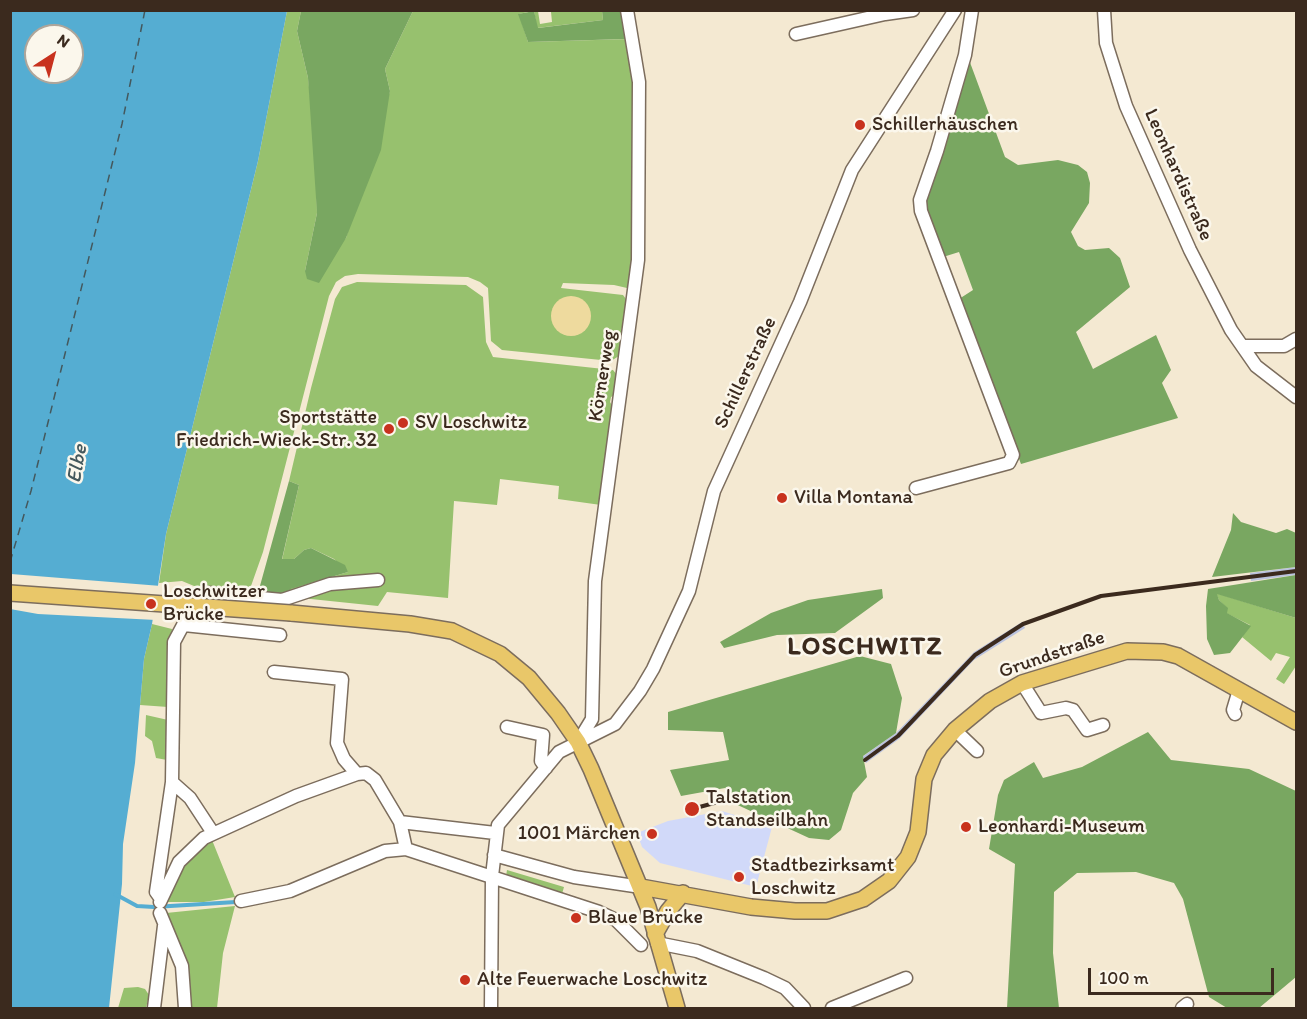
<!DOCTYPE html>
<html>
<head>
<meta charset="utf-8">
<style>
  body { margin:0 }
  #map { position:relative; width:1307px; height:1019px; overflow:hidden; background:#f4e9d2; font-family:Itim,sans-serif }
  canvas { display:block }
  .frame { position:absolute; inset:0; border:12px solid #3b2a1e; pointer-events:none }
  .north { position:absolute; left:24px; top:24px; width:60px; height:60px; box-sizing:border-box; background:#fbf7ec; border:2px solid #aea59a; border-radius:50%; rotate:36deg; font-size:16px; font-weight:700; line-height:24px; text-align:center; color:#3b2a1e }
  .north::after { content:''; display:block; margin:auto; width:21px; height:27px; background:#c8321e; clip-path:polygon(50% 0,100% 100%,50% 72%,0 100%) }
  .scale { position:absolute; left:1088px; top:968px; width:186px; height:27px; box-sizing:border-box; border:3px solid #3b2a1e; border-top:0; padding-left:8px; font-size:18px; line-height:21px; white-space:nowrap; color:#3b2a1e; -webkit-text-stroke:4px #fbf7ec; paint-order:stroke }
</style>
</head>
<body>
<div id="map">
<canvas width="1307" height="1019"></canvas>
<div class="frame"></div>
<div class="north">N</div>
<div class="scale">100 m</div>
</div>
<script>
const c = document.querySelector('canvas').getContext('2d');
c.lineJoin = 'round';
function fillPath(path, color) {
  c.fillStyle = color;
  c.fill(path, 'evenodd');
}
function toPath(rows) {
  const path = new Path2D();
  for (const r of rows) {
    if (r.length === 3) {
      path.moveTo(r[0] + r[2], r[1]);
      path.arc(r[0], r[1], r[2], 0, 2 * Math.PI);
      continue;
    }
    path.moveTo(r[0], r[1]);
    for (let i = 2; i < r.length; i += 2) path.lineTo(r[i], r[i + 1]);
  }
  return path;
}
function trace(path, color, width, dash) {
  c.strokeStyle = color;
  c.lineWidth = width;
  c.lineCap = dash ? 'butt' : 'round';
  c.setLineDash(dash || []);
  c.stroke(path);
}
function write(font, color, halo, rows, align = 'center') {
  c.font = font + ' Itim,sans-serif';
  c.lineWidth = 5;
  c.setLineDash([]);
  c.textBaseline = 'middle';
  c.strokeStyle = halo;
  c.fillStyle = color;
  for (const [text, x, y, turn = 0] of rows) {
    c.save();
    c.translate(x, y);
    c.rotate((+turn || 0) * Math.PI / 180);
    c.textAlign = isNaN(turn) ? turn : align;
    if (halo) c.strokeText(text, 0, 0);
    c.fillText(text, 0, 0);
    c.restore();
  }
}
const built = toPath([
  [722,811,772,827,756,887,660,863,642,847,637,833,668,821]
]);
const industrial = toPath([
  [1296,567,1296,575,1251,581,1250,573],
  [1022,622,1025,628,974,660,899,739,866,763,862,757,896,733,974,652]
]);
const green = toPath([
  [287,11,301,11,297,31,308,78,315,143,317,213,305,271,346,238,390,91,385,69,413,11,532,11,519,14,528,42,629,39,634,85,633,261,631,283,627,288,614,285,563,283,561,288,623,295,626,299,620,341,624,345,622,354,611,361,502,350,491,341,488,288,480,282,468,277,358,274,345,276,336,282,329,296,263,552,251,586,248,591,194,586,182,581,159,583,166,534,258,161],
  [534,11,538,11,540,24,552,22,551,12,564,11,602,11,603,20,537,28],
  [357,282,466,285,483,297,486,342,493,357,613,370,617,375,616,394,611,397,610,402,614,409,601,505,558,499,559,486,500,479,497,505,454,501,448,598,387,592,378,606,282,596,290,589,348,572,334,559,311,548,304,550,294,559,282,560,299,485,289,481,311,388,335,299,342,287],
  [1216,593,1296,618,1296,666,1284,684,1276,679,1290,657,1276,653,1271,661,1242,637,1250,625,1226,613,1227,608,1219,600],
  [152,624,172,629,168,707,140,705,144,659],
  [146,715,168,720,167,760,156,758,152,741,145,736],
  [212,840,235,897,204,902,166,902,175,878,194,853],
  [507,870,564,887,562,894,506,876],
  [235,906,223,953,217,1008,188,1008,166,913],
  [138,987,145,989,149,995,146,1008,118,1008,124,988]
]);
const forest = toPath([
  [301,11,413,11,385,69,390,91,381,150,346,238,319,283,307,279,305,271,317,213,308,78,297,31],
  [534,11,538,28,603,20,602,11,621,11,625,39,528,42,518,14],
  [968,57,1005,157,1018,165,1058,160,1078,165,1087,172,1090,183,1089,203,1071,232,1078,246,1085,250,1109,248,1120,258,1130,287,1076,332,1093,369,1156,335,1171,370,1162,383,1178,418,1021,464,959,299,973,290,959,252,943,257,925,210,924,201],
  [289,481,299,485,282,559,294,559,304,550,311,548,345,565,348,572,291,589,282,596,258,593],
  [1233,513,1241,522,1276,533,1287,529,1296,533,1296,567,1212,577,1231,530],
  [1296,575,1296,618,1217,594,1219,600,1228,608,1227,613,1251,626,1230,653,1214,655,1207,639,1206,606,1208,589],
  [882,589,883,598,835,633,777,635,724,648,720,642,771,613,808,600],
  [860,656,891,664,902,698,896,733,863,756,867,777,853,793,841,830,829,840,809,838,729,801,725,788,681,796,670,770,729,760,723,732,668,730,668,712],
  [1148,732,1171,760,1249,769,1296,791,1296,977,1259,1008,1227,1008,1209,997,1183,899,1174,883,1136,872,1077,873,1054,892,1053,953,1059,1008,1007,1008,1015,864,989,849,998,795,1004,780,1034,762,1043,778,1082,767]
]);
const sand = toPath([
  [571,316,20]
]);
const water = toPath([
  [10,11,287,11,258,161,166,534,152,624,144,659,135,763,123,844,122,884,109,1008,11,1008],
  [36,36,72,36,72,72,36,72]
]);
const pier = toPath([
  [11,574,161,586,156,620,38,614,10,609]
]);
const stream = toPath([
  [115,894,137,906,154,907,236,902]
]);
const ferry = toPath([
  [10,562,31,491,122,124,145,10]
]);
const minor = toPath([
  [1104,10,1106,43,1126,106,1190,250,1231,330,1256,366,1296,397],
  [796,34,885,14,913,10],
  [1243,346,1284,346,1296,339],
  [916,488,1009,463,1013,455,921,211,920,200,937,151,965,55,972,10],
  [184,625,280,635],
  [274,672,342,679,337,743,344,759,357,774],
  [1022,683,1041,713,1066,708,1073,710,1087,730,1103,725],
  [1235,714,1233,710,1239,690],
  [507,727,543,735,541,761,546,768],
  [955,730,977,751],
  [578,742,592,719,595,581,638,260,639,82,627,10],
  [400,822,495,833],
  [213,833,190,798,172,782,174,642,196,601,201,595,208,593,282,600,330,584,378,580],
  [406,849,599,912,616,920,641,945],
  [494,855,574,877,641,887],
  [161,899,156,892,172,782],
  [160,902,179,862,204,838,296,796,357,774,366,773,375,780,400,822,406,849,385,851,290,891,241,901],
  [160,913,182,966,185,1008],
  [657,943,697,951,764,978,785,988,804,1008],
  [154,1008,164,926],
  [491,1008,492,876,498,825,559,752,615,724,640,691,653,669,689,591,714,491,800,302,852,170,955,10],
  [832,1008,906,978],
  [1182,1008,1187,1004]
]);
const major = toPath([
  [291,613,410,624,452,631,500,654,529,678,558,713,578,742,591,769,648,907,677,1008],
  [641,887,751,907,795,911,827,911,863,899,889,881,908,857,918,832,924,779,934,755,955,730,990,701,1022,683,1127,651,1163,652,1178,656,1296,722],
  [655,934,668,911,683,893]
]);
const rail = toPath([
  [865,760,898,736,975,655,1023,624,1101,596,1296,571],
  [692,809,718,802]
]);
const majorBridge = toPath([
  [10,593,291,613]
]);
const markers = [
  [860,125,6,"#c8321e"],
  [403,423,6,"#c8321e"],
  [389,429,6,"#c8321e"],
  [782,498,6,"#c8321e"],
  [151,604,6,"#c8321e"],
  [692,809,8,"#c8321e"],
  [966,827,6,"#c8321e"],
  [652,834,6,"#c8321e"],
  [739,877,6,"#c8321e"],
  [576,918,6,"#c8321e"],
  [465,980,6,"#c8321e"]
];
const poiNames = [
  ["Schillerhäuschen",872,125],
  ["Sportstätte",377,418,"right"],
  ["Friedrich-Wieck-Str. 32",377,441,"right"],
  ["SV Loschwitz",415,423],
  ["Villa Montana",794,498],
  ["Loschwitzer",163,592],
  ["Brücke",163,615],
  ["Talstation",706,798],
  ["Standseilbahn",706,821],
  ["Leonhardi-Museum",978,827],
  ["1001 Märchen",640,834,"right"],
  ["Stadtbezirksamt",751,866],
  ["Loschwitz",751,889],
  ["Blaue Brücke",588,918],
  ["Alte Feuerwache Loschwitz",477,980]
];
const streetNames = [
  ["Leonhardistraße",1178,175,66],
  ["Schillerstraße",746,373,-65],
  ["Körnerweg",603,376,-81],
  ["Grundstraße",1052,655,-19]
];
const waterNames = [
  ["Elbe",78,464,-80]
];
const districtNames = [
  ["LOSCHWITZ",865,647]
];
fillPath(built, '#d1d9f9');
fillPath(industrial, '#bbc3de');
fillPath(green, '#97c16e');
fillPath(forest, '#79a761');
fillPath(sand, '#eeda9e');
fillPath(water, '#55add2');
fillPath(pier, '#f4e9d2');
trace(stream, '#55add2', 4);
trace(ferry, '#44585d', 1.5, [8, 6]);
trace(minor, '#7c6d5d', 15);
trace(major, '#7c6d5d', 18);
trace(minor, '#fff', 12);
trace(major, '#e9c769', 15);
trace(rail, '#3b2a1e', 4);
trace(majorBridge, '#7c6d5d', 18, []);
trace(majorBridge, '#e9c769', 15);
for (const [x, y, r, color] of markers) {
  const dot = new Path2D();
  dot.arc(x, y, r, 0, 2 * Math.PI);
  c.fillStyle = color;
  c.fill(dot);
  trace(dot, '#fbf7ec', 2);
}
write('20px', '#3b2a1e', '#fbf7ec', poiNames, 'left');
write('20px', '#3b2a1e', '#fbf7ec', streetNames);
write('italic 21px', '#44585d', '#fbf7ec', waterNames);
c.letterSpacing = '1.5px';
write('bold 26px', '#3b2a1e', '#fbf7ec', districtNames);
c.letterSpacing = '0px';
</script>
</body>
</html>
